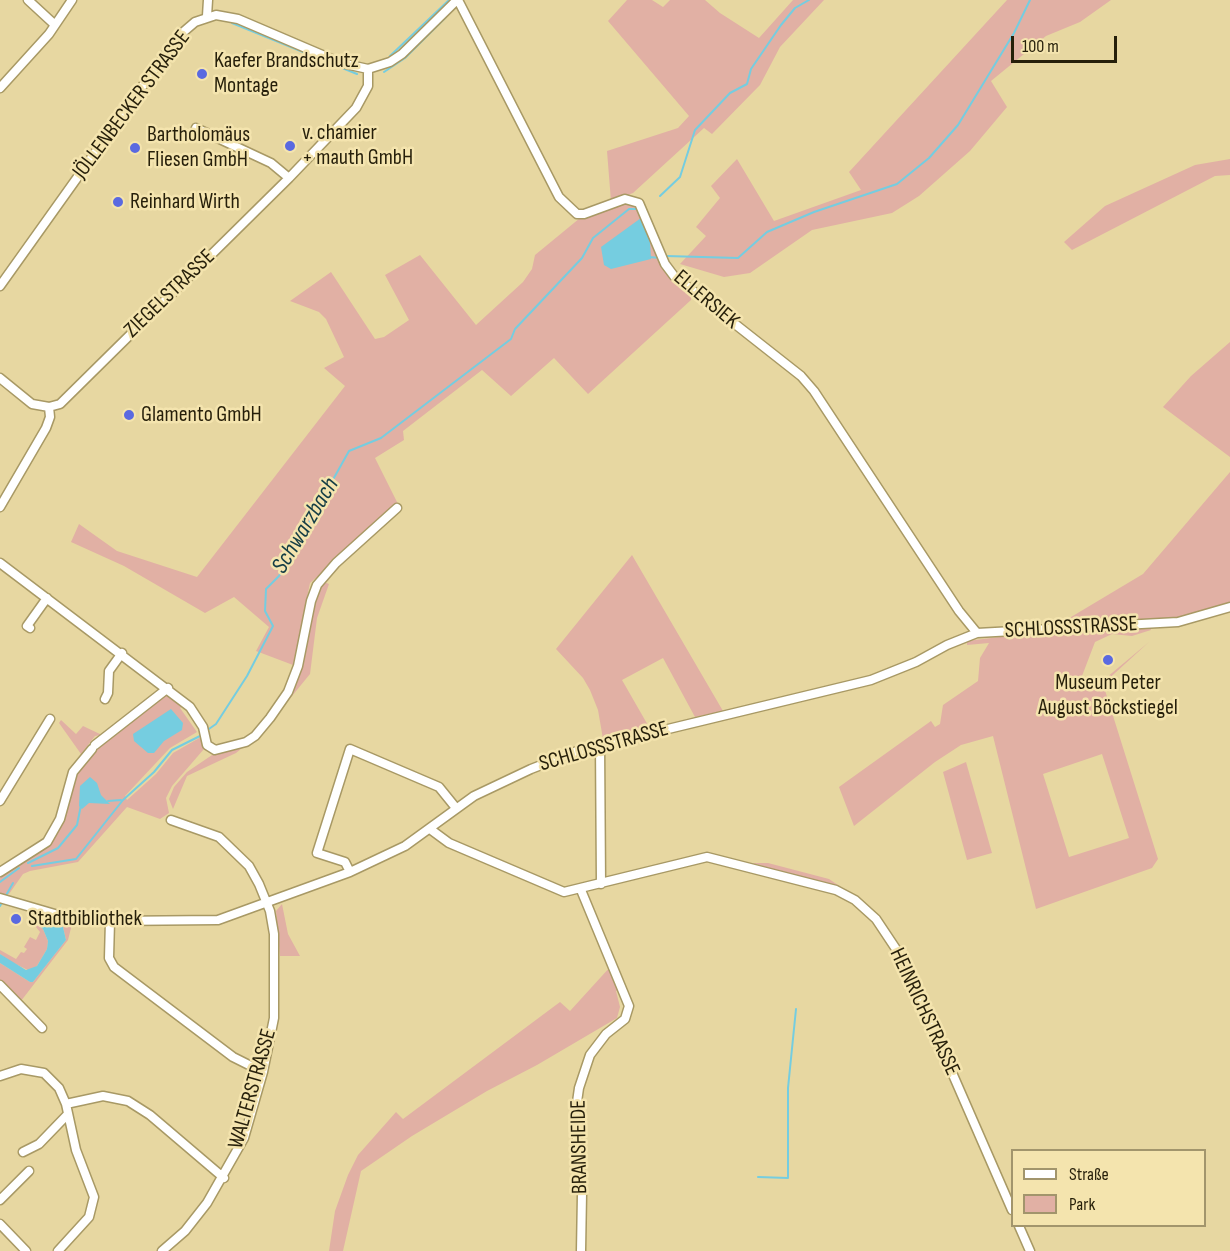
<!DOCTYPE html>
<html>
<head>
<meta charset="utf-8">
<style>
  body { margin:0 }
  #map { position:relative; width:1230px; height:1251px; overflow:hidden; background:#e7d7a1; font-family:"Sofia Sans Condensed",sans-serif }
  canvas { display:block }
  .legend { position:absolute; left:1011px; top:1149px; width:195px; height:78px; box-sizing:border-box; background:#f4e4ae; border:2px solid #a2956c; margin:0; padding:8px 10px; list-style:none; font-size:18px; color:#261f0a }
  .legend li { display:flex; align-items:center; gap:12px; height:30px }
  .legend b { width:30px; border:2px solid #a2956c }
  .scale { position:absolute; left:1011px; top:36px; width:106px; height:27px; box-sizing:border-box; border:3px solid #261f0a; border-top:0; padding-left:8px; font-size:18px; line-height:21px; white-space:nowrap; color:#261f0a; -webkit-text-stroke:4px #f4e4ae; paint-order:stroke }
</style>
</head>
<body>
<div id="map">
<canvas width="1230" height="1251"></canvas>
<ul class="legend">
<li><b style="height:8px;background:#fff"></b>Straße</li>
<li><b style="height:16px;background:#e1b0a4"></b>Park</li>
</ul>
<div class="scale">100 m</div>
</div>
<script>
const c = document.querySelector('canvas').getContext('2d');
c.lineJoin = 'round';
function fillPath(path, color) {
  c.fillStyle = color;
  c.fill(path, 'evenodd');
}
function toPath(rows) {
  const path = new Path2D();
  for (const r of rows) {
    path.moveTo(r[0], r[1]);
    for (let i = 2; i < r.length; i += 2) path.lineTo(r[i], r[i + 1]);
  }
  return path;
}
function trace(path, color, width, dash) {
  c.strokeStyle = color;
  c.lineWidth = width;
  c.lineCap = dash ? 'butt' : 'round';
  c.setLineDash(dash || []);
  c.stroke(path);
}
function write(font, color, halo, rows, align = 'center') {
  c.font = font + ' "Sofia Sans Condensed",sans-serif';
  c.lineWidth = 5;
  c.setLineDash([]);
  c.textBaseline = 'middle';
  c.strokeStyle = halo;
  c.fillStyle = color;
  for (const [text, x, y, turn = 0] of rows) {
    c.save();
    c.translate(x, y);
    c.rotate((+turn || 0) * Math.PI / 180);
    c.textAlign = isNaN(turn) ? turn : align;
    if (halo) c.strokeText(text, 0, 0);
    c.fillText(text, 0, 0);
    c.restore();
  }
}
const green = toPath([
  [627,0,652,0,663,7,670,0,705,0,720,13,759,38,793,0,824,0,780,47,760,85,712,134,704,128,633,193,611,201,607,151,678,128,689,116,608,21],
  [1007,0,1111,0,1080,22,1046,36,991,81,1007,107,970,151,919,196,892,213,812,230,750,273,724,277,680,264,706,236,696,227,720,198,711,186,737,159,774,221,861,190,849,172],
  [1230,159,1230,175,1215,176,1072,250,1064,242,1105,206,1195,165],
  [628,203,638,206,650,229,661,265,691,295,691,300,588,394,554,358,511,396,482,370,403,431,404,440,375,458,398,504,310,583,293,665,256,651,269,627,234,597,205,613,124,566,71,542,79,524,117,551,197,577,345,386,324,368,344,357,326,319,319,312,290,301,331,272,375,339,384,337,409,320,385,275,420,255,476,325,523,282,532,269,535,255,580,218],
  [1230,342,1230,457,1163,407,1191,376],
  [1230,472,1230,604,1177,619,1061,623,1143,574],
  [632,555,723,711,695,717,663,658,622,680,649,727,603,739,598,710,590,690,583,678,556,649],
  [324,582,329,584,317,618,310,674,274,718,291,693,314,601],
  [1151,627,1151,630,1132,636,1112,634,1095,642,1082,676,1091,686,1100,683,1149,642,1103,684,1158,859,1152,868,1036,909,993,736,961,745,935,762,854,826,839,787,931,721,935,727,940,724,943,705,978,681,980,658,989,643,967,645,967,641,1032,633],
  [1102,754,1129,838,1069,857,1043,774],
  [166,696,175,696,185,705,180,708,197,732,170,748,125,796,127,800,156,774,173,753,201,737,204,749,172,786,166,798,169,813,160,819,127,807,78,862,30,871,23,874,9,894,0,894,0,876,48,844,75,774,86,761,112,733,157,698],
  [61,720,76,734,83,726,102,735,95,736,81,754,59,723],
  [247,744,236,753,187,776,173,809,169,799,174,787,187,772,215,753],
  [966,762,992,853,967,860,943,772],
  [752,863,768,863,829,879,847,891],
  [282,904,288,934,300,956,280,956,276,911],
  [36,914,72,924,68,940,21,1001,0,981,0,963,30,982,33,982,66,940,63,927],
  [33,919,43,929,48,941,47,949,37,966,30,971,9,961,0,954,0,950,16,959,21,952,24,953,27,949,24,947,30,937,36,940,40,932,31,921],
  [611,966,620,989,616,991,620,1007,617,1018,537,1065,487,1091,412,1136,361,1171,343,1251,329,1251,335,1211,348,1175,358,1155,396,1112,403,1119,560,1002,570,1011]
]);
const water = toPath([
  [641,218,650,242,651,259,611,269,604,265,601,247],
  [171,709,183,723,182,730,164,741,154,753,148,753,134,741,133,734],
  [90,777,97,783,101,795,110,804,89,803,82,809,79,806,80,786],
  [35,915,63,927,66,940,33,982,30,982,0,963,0,954,26,970,37,966,47,949,48,941,43,929,33,919]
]);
const stream = toPath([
  [232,23,357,74],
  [390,56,449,0],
  [384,72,405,58,446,17],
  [660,196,680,177,695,130,730,93,747,84,751,69,781,25,795,8,809,0],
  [666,256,738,258,767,232,814,212,897,184,929,158,958,125,1014,33,1030,0],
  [649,257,660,258],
  [206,731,216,724,247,676,273,626,265,611,266,589,279,576,349,451,381,438,511,339,515,329,582,258,593,238,629,209,639,209],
  [108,801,121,800],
  [28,863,58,848,77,825,81,805],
  [32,866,76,859,123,800,154,772,172,750,202,735],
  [0,882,19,868],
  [0,906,13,883],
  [758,1177,788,1178,788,1088,796,1009]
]);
const minor = toPath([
  [28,0,54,24],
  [458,0,559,197,577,214,584,214,625,199,639,203,665,264,674,276,801,376,814,391,959,611,977,633],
  [207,16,208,0],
  [0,88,49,34,72,0],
  [196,128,271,163,289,178],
  [0,286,154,70,181,34,195,22,216,15,238,19,341,63,368,69,390,62,402,54,457,0],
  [0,378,32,404,49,407,60,404,289,178,356,108,368,86,368,69],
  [0,507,46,428,50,417,49,407],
  [0,563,190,707,203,727,207,745,215,750,246,742,255,736,270,718,288,692,298,666,311,601,317,585,336,563,397,508],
  [30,628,27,626,47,598],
  [105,699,108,693,109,671,122,653],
  [600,744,601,884],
  [95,745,168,688],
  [0,801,50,719],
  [430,829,449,843,564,892,707,857,836,890,855,900,876,919,902,958,1012,1210],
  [0,872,47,842,60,819,73,772,92,749],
  [350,872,345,862,317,853,350,749,439,787,456,808],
  [581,890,629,1006,625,1019,606,1034,590,1055,579,1088,575,1116,582,1194,581,1251],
  [0,898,72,919,110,921,218,920,350,872,405,846,474,796,531,769,577,751,871,680,916,662,947,645,977,633,1178,622,1230,607],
  [110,921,109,958,114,967,233,1057,263,1072],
  [0,985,42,1028],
  [0,1076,21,1069,44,1073,59,1088,66,1104,76,1150,94,1197,89,1217,58,1251],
  [66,1104,103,1096,128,1101,150,1115,224,1178],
  [23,1152,39,1144,68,1114],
  [0,1200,29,1171],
  [0,1224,26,1251],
  [1019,1226,1030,1251],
  [162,1251,185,1231,207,1203,244,1138,263,1072,274,1018,274,934,270,911,259,884,249,866,219,837,171,820]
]);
const markers = [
  [202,74,6,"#5a69e0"],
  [290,146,6,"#5a69e0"],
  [135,148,6,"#5a69e0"],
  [118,202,6,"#5a69e0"],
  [129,415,6,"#5a69e0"],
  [1108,660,6,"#5a69e0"],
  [16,919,6,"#5a69e0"]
];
const poiNames = [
  ["Kaefer Brandschutz",214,61],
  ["Montage",214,86],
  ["v. chamier",302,133],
  ["+ mauth GmbH",302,158],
  ["Bartholomäus",147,135],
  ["Fliesen GmbH",147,160],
  ["Reinhard Wirth",130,202],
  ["Glamento GmbH",141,415],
  ["Museum Peter",1108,683,"center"],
  ["August Böckstiegel",1108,708,"center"],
  ["Stadtbibliothek",28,919]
];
const streetNames = [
  ["JÖLLENBECKER STRASSE",132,105,-53],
  ["ZIEGELSTRASSE",170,294,-44],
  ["ELLERSIEK",706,300,40],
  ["SCHLOSSSTRASSE",1071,628,-3],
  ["SCHLOSSSTRASSE",604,747,-16],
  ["HEINRICHSTRASSE",924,1012,65],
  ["WALTERSTRASSE",253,1089,-74],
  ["BRANSHEIDE",580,1147,-91]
];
const waterNames = [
  ["Schwarzbach",306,526,-59]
];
fillPath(green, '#e1b0a4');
fillPath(water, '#75cde0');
trace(stream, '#75cde0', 2);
trace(minor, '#a89965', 11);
trace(minor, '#fff', 8);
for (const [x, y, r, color] of markers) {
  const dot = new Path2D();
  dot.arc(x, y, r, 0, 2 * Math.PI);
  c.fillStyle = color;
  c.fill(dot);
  trace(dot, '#f4e4ae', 2);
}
write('22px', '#261f0a', '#f4e4ae', poiNames, 'left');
write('22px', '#261f0a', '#f4e4ae', streetNames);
write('italic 24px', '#143d45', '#f4e4ae', waterNames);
</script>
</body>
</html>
